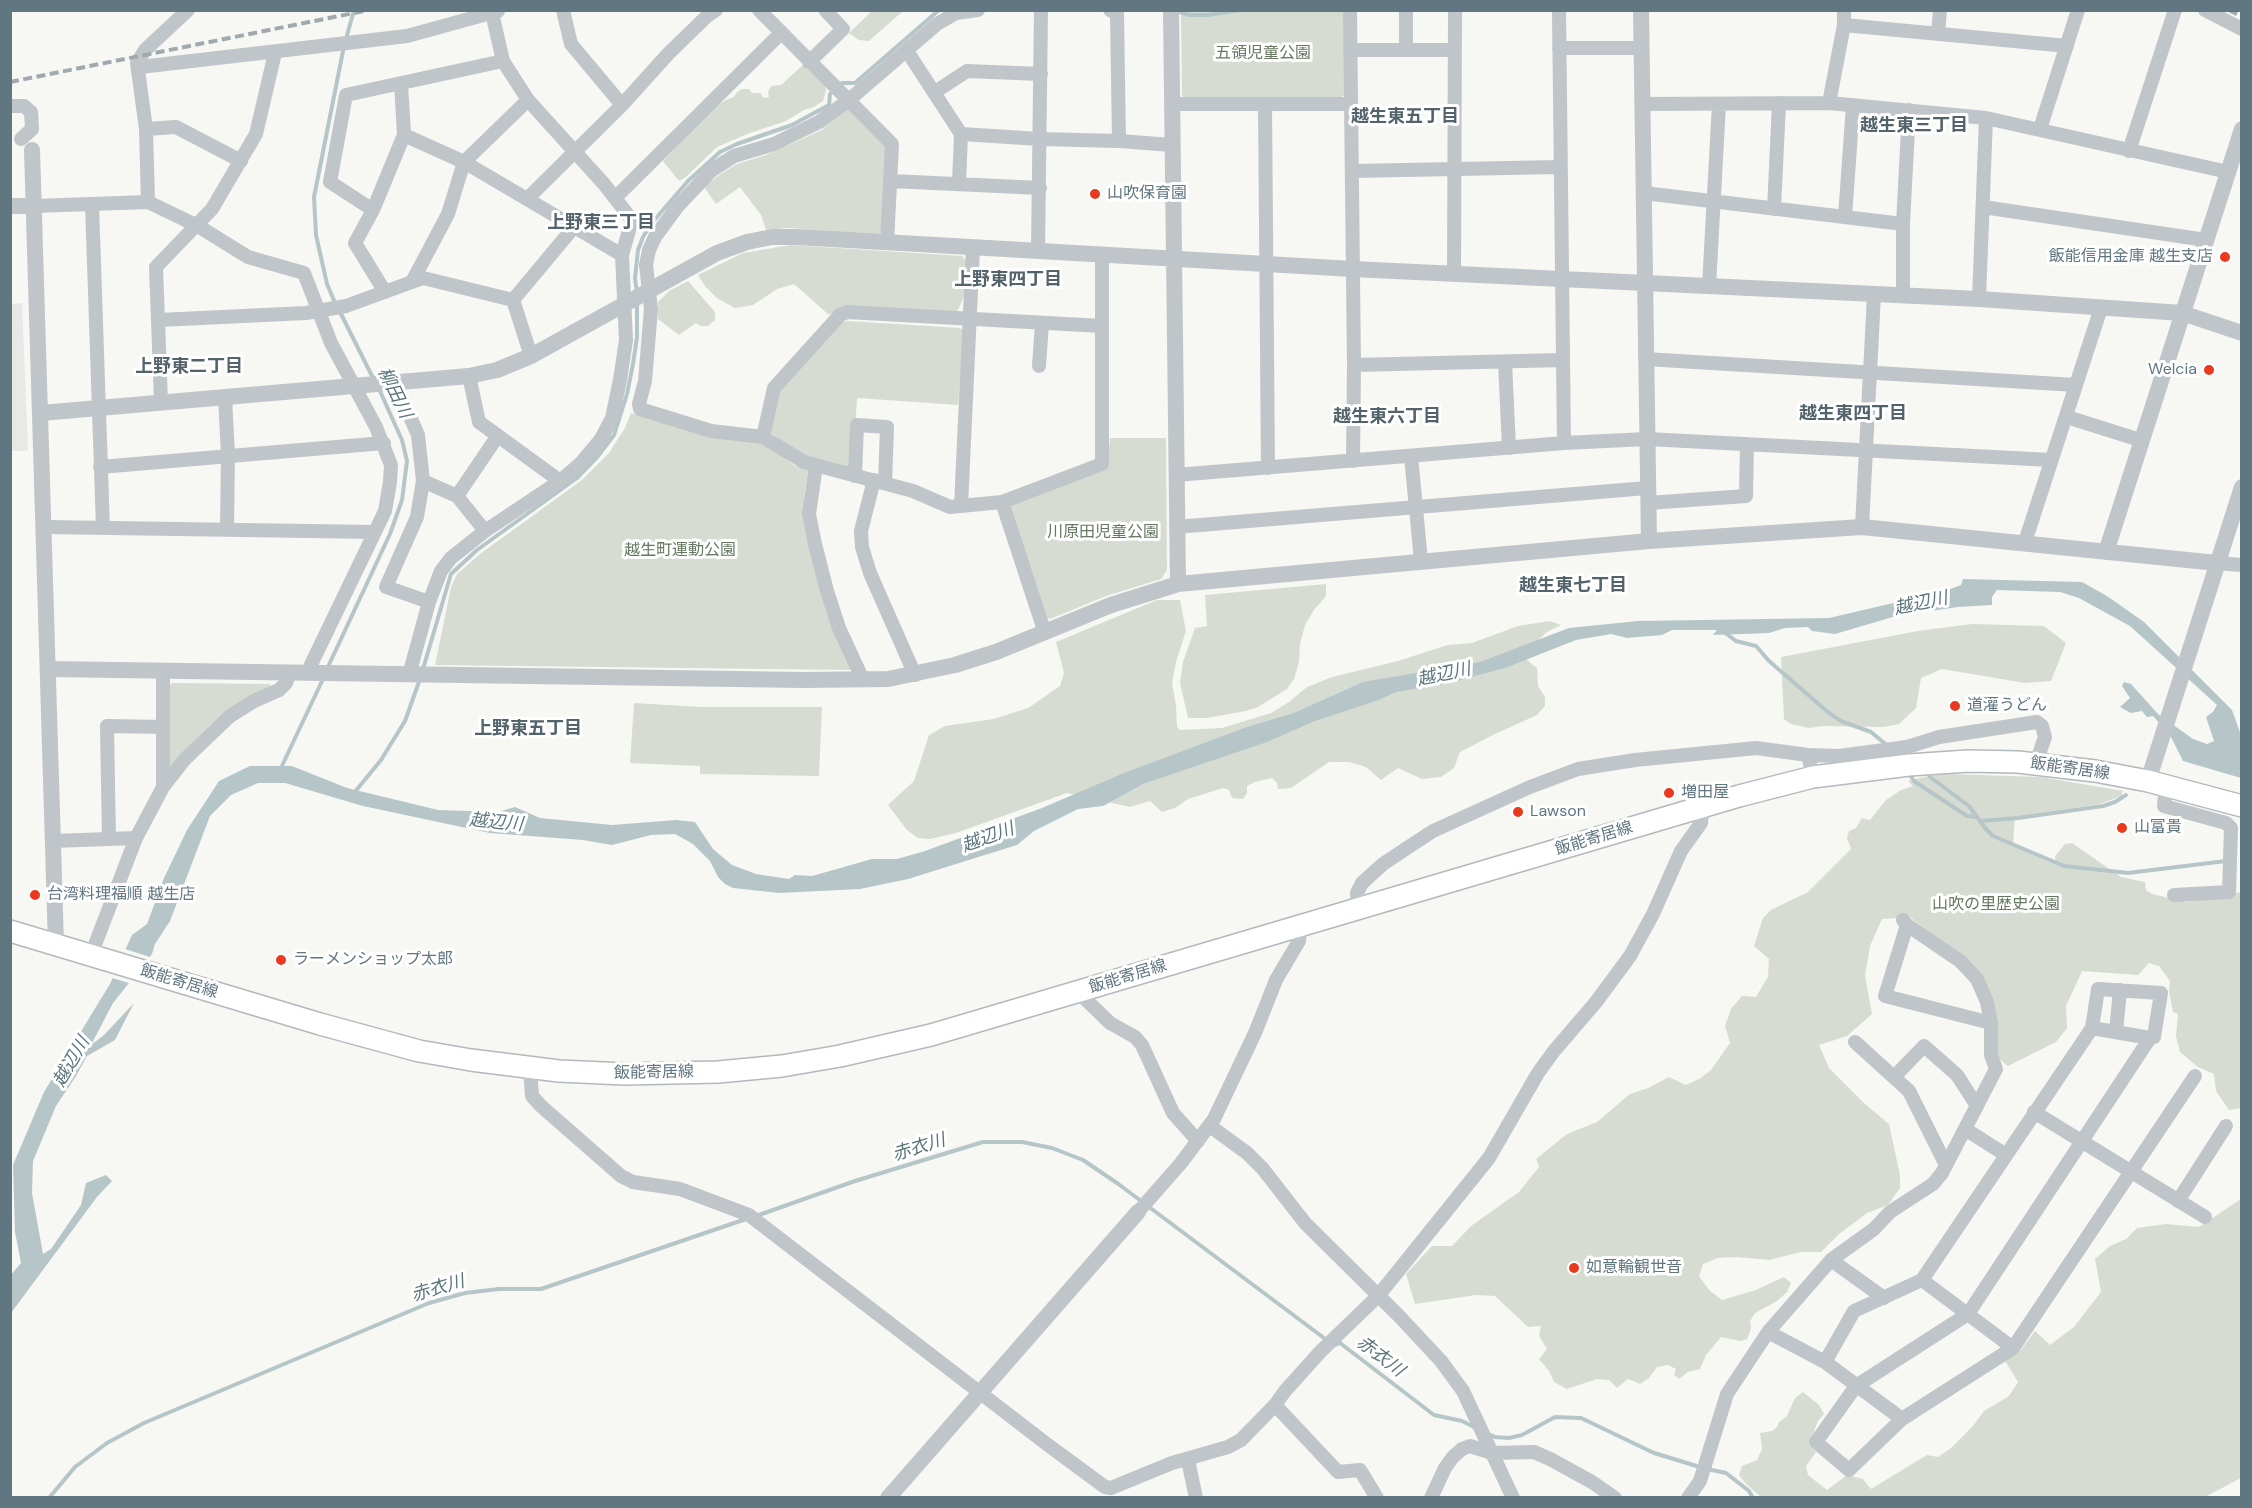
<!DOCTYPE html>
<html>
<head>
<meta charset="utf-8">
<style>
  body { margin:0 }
  #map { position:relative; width:2252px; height:1508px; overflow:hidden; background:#f7f7f3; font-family:"DM Sans",sans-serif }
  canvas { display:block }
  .frame { position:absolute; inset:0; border:12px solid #607680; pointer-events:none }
</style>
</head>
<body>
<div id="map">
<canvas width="2252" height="1508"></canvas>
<div class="frame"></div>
</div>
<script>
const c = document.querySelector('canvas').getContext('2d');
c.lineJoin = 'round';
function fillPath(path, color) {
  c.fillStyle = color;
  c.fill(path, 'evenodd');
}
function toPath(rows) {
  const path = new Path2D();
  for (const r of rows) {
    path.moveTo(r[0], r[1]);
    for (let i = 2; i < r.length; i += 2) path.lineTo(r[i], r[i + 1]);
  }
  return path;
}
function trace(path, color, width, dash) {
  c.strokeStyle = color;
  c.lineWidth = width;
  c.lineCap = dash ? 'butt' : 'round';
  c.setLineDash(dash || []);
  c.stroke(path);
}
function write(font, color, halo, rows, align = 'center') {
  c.font = font + ' "DM Sans","Noto Sans JP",sans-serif';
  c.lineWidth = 6;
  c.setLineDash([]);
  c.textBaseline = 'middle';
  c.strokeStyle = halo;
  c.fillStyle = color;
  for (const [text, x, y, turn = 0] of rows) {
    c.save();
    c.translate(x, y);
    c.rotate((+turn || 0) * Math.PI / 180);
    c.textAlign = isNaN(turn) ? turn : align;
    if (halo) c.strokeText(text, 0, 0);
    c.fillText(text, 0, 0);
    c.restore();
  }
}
const built = toPath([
  [22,303,28,451,11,451,11,304]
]);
const green = toPath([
  [873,10,903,11,869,41,859,40,849,33],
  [1181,11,1344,11,1345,94,1342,97,1186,98,1182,96],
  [803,65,824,84,826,90,823,101,814,107,804,110,786,121,750,133,717,147,686,177,679,181,663,161,712,109,726,100,734,97,737,92,742,89,749,89,752,93,760,93,764,98,769,97,768,92,771,86,781,85],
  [845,109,852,110,888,148,883,230,877,236,790,228,766,230,761,215,740,187,716,204,704,187,719,175,737,164,766,155,822,130],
  [791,245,962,256,967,263,965,294,958,310,950,314,843,306,829,315,794,284,777,289,753,305,735,308,717,298,705,286,698,275,743,253],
  [688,281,715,312,715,320,708,326,701,326,696,323,679,335,658,319,658,302,669,291],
  [848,321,960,328,964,331,958,405,857,398,853,467,846,468,803,457,770,432,777,392,842,322],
  [631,413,705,435,764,443,795,466,807,467,808,472,804,497,804,511,853,670,435,665,451,587,457,574,480,554,582,480,609,453,625,428],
  [1110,438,1166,438,1167,570,1161,579,1106,596,1050,619,1045,616,1009,509,1012,504,1107,467],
  [1326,584,1326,596,1314,610,1305,625,1300,644,1299,662,1294,679,1287,689,1258,707,1246,711,1207,718,1188,718,1180,683,1183,662,1195,628,1207,626,1205,595],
  [1157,600,1180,600,1186,631,1176,662,1172,683,1176,705,1177,727,1180,730,1222,728,1271,713,1289,702,1307,687,1332,677,1398,661,1448,645,1472,643,1518,626,1550,621,1561,625,1547,632,1534,644,1527,660,1537,668,1538,686,1545,697,1545,706,1537,715,1495,734,1460,752,1454,768,1441,777,1422,779,1398,768,1381,780,1366,767,1349,762,1329,762,1291,788,1278,789,1277,783,1272,778,1255,782,1247,786,1247,793,1243,799,1232,798,1229,790,1223,788,1188,799,1175,808,1162,812,1150,801,1130,807,1067,793,956,833,930,839,918,838,907,830,888,805,914,781,929,735,945,726,994,719,1028,708,1060,686,1064,673,1056,642],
  [1972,624,2044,626,2066,643,2051,681,2025,683,1942,669,1921,678,1916,708,1899,724,1884,727,1823,726,1809,728,1791,724,1784,719,1781,657,1918,631],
  [173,683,270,684,271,688,231,709,208,727,189,746,173,767,168,767,169,685],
  [634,703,701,707,822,707,819,776,700,774,700,766,630,763],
  [1947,774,2041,777,2123,791,2121,796,2100,804,2015,817,2013,845,2050,862,2085,874,2056,864,2055,856,2065,844,2072,843,2121,877,2145,882,2146,890,2152,894,2186,902,2241,892,2241,1108,2229,1110,2216,1091,2214,1074,2198,1067,2180,1052,2176,1036,2178,1014,2173,1012,2169,991,2170,981,2159,966,2149,963,2138,975,2082,971,2066,1006,2067,1028,2056,1042,2008,1066,1997,1057,1992,997,1990,998,1935,938,1910,917,1882,919,1870,946,1865,976,1872,1014,1847,1036,1819,1045,1829,1068,1865,1104,1889,1124,1900,1175,1900,1188,1888,1205,1867,1213,1839,1234,1821,1252,1801,1252,1769,1260,1736,1257,1718,1258,1703,1264,1699,1276,1709,1290,1722,1300,1756,1290,1784,1277,1791,1283,1787,1292,1777,1301,1755,1313,1750,1321,1751,1329,1747,1339,1740,1341,1721,1337,1706,1355,1700,1369,1688,1372,1679,1379,1674,1375,1676,1369,1668,1365,1657,1367,1649,1378,1640,1384,1628,1379,1617,1388,1609,1380,1597,1379,1567,1389,1554,1382,1549,1371,1539,1359,1547,1349,1539,1336,1541,1326,1528,1327,1495,1296,1476,1295,1415,1304,1406,1274,1432,1246,1452,1246,1471,1226,1519,1192,1539,1167,1536,1159,1567,1134,1597,1122,1630,1094,1648,1088,1669,1077,1686,1085,1701,1078,1711,1070,1730,1043,1725,1026,1731,1009,1742,996,1756,997,1768,977,1769,959,1754,946,1763,918,1771,910,1808,892,1851,849,1847,838,1849,831,1856,828,1862,818,1870,820,1886,800,1901,790,1913,786,1908,781,1928,776],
  [2241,1199,2241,1478,2203,1498,1762,1498,1746,1484,1739,1475,1742,1466,1757,1460,1762,1449,1760,1433,1772,1431,1777,1427,1779,1422,1787,1416,1795,1398,1803,1392,1819,1405,1824,1414,1818,1421,1809,1444,1816,1452,1806,1466,1808,1475,1827,1490,1847,1475,1863,1479,1871,1489,1927,1455,1938,1457,1951,1448,1973,1426,1984,1411,2009,1396,2018,1382,2005,1361,2020,1351,2035,1331,2050,1345,2074,1327,2101,1292,2095,1259,2110,1246,2126,1239,2137,1228,2166,1224,2199,1227]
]);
const water = toPath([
  [1963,579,2082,582,2107,596,2144,622,2232,710,2241,735,2241,778,2183,761,2170,735,2153,716,2147,717,2142,711,2131,713,2120,707,2130,698,2122,686,2124,682,2131,684,2158,714,2193,739,2207,744,2214,741,2206,717,2213,712,2217,705,2130,626,2079,598,2060,592,1997,590,1992,597,1992,605,1958,607,1896,616,1835,634,1812,631,1808,627,1785,628,1769,633,1713,635,1717,630,1672,630,1662,635,1627,638,1611,634,1576,640,1505,668,1449,683,1396,692,1376,701,1315,721,1267,742,1143,784,1103,806,1078,809,1034,831,1017,845,908,879,860,889,779,893,733,888,725,884,718,877,710,861,693,844,675,834,651,835,612,845,583,840,490,833,363,806,285,783,258,783,231,795,210,816,170,921,155,944,152,954,113,1003,91,1045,104,1035,134,1003,115,1040,87,1056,76,1076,56,1106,33,1161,32,1193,43,1254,51,1249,81,1205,86,1183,106,1175,112,1181,97,1197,11,1313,11,1275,21,1263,15,1232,13,1165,44,1092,110,984,132,935,147,924,164,878,187,830,219,781,250,766,292,766,347,788,438,810,498,812,515,807,540,818,612,825,676,820,695,822,713,849,732,865,756,874,789,879,795,875,812,876,872,859,897,859,925,851,1042,808,1124,773,1247,727,1294,713,1363,682,1480,662,1569,628,1638,621,1829,618,1945,591,1961,585]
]);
const pier = toPath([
  [122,948,153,958,132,984,109,977]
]);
const stream = toPath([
  [1176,11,1189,15,1208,15,1240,10],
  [346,39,354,10],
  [839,85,842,83,855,83,939,10],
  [637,293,635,278,638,250,643,237,651,224,688,181,720,152,737,144,792,125,829,105,830,94,834,91],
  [336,305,327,284,316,235,314,197,344,46],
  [340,312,374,380],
  [1724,632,1736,641,1756,646,1769,661,1829,713,1841,721,1871,732,1889,747],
  [327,669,390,534,402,500,407,461,402,440,379,389],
  [423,669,451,574,477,550,577,478,598,456,614,435,627,394,633,364,637,337,637,304],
  [280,770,323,679],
  [1908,772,1914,781,1926,789,1967,816,1977,817,1985,828,1993,836,2064,866,2128,873,2226,861],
  [1930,777,1969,806,1977,817],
  [354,793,381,760,405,721,420,679],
  [1980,821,2018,818,2103,806,2115,802,2126,795],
  [756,1216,855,1181,983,1142,1022,1142,1052,1148,1083,1160,1117,1183,1328,1341],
  [1335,1345,1340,1343,1434,1415,1462,1421,1474,1427],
  [1486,1433,1495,1437,1509,1438,1522,1435,1555,1417,1581,1418,1654,1453,1700,1467],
  [1707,1469,1726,1473,1749,1491,1753,1498],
  [49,1498,75,1467,107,1443,144,1423,429,1303,465,1293,499,1289,541,1289,746,1219]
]);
const minor = toPath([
  [563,10,571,44,622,105],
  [759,10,892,144,887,243],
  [978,10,956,13,937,24,849,100,819,122,774,144,734,156,712,170,677,207,655,237,649,250,646,265,651,309,645,381,639,404,640,409,711,431,763,437,804,462,913,491,950,507,1002,502,1102,464,1102,254],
  [1110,10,1117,14,1119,141],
  [1350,10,1354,365,1353,461],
  [1406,10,1406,49],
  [1559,10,1564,443],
  [2205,10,2242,29],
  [1844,25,2067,46],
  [1938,33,1940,10],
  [1559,48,1642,48],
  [1351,50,1454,50],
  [907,51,961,134,959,183],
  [809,62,843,29,825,10],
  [140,67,407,36,498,11],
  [935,92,967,71,1041,74],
  [1829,103,1844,25,1844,10],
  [1172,104,1350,104],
  [1642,104,1829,103,1986,118,2228,172],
  [1265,105,1268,468],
  [10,106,24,106,31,112,32,129,21,139],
  [146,129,176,127,241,161],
  [2040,129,2078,10],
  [961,134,1040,139,1119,141,1172,145],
  [404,135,464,162,622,255],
  [2129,151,2175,10],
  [1352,171,1560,167],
  [891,181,1040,188],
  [1644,193,1903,224],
  [615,198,781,33],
  [527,199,622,105,668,54,707,16,716,10],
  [148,202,146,129,137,63,145,50,188,10],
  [92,205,103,528],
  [34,206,148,202,198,226,248,257,304,273,331,343,376,427,391,465,390,482,385,511,307,673],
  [1983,207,2206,240],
  [1774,209,1779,103],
  [373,210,330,182,346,95,503,61],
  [1845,217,1853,105],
  [1038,251,1041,10],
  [1454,274,1455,10],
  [413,280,448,214,464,162,528,100],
  [1709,286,1719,104],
  [385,292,355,243,373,210,404,135,401,83],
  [1903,295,1903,224,1909,110],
  [1979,299,1986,118],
  [513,300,574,227],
  [513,300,531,356],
  [159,320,306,313,346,306,423,278,513,300],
  [1645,359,2076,385],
  [1505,362,1509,448],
  [1354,365,1563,360],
  [1039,366,1042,323],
  [469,376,479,422,560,481],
  [395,382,418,435,423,481,417,517,386,587,429,602],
  [225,397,228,455,227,529],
  [161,402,156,267,212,209,256,134,275,53],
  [2067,417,2140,440],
  [763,437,774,388,840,315,847,312,1102,326],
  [1411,456,1421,561],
  [816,466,809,514,815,544,827,591,839,628,863,680],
  [100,467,384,443],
  [1176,475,1564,443,1647,439,2051,460],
  [855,476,857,425,887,427,885,483],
  [874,480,861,531,862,547,870,573,915,675],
  [423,481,457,496,485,531],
  [457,496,497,437],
  [1002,502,1045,633],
  [1648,503,1746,496,1747,444],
  [961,506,973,248],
  [44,527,375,532],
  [1176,527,1647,488],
  [1862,527,1874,295],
  [2025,542,2101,308],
  [2217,563,2242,565],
  [409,675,429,602,441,571,451,558,485,531,560,481,581,463,601,439,612,418,620,380,626,340,622,255,632,220,604,184,528,100,503,61,492,13],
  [1808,755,1839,756,1907,747,1939,737,2037,722,2042,726,2045,737,2036,763],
  [2166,786,2164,806,2226,823,2231,828,2229,892,2174,895],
  [163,787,163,671],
  [109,839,107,726,163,727],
  [53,841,136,838],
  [1358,908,1357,893,1362,883,1383,864,1407,848,1433,831,1530,787,1578,769,1635,760,1756,748,1808,755,1813,777],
  [1907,925,1885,996,1991,1023],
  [91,955,136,838,163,787,185,759,230,716,254,701,279,690,286,683,290,672],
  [1078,992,1110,1023,1135,1037,1142,1045,1173,1113,1198,1141],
  [2092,1028,2098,989,2161,993,2154,1037,2150,1038,1968,1314,1856,1386,1816,1442,1849,1470,1902,1419,2013,1348,2195,1076],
  [2116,1032,2120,990],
  [1855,1042,1909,1091,1946,1165],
  [530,1068,532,1096,541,1106,621,1176,633,1182,680,1189,749,1215,1048,1445,1105,1487,1111,1488,1172,1463,1228,1447,1241,1440,1275,1405,1285,1391,1321,1351,1378,1296,1489,1158,1538,1073,1554,1051,1596,1002,1630,956,1653,914,1681,851,1701,823,1703,806],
  [1895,1076,1924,1046,1957,1075,1977,1106],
  [2034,1112,2205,1217],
  [1210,1126,1247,1153,1263,1169,1305,1223,1399,1316,1441,1361,1463,1391,1513,1498],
  [1965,1129,2006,1155],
  [2178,1201,2226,1126],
  [1138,1212,1181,1163,1214,1119,1255,1033,1276,980,1299,941,1300,926],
  [1831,1260,1884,1298],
  [1922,1280,2013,1348],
  [1768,1332,1825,1362,1902,1419],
  [1825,1362,1854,1311,1922,1280,2092,1028,2150,1038],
  [1275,1405,1338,1472,1360,1470,1377,1498],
  [1188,1460,1196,1498],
  [1431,1498,1445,1468,1453,1457,1462,1449,1470,1446,1492,1453,1534,1452,1550,1459,1592,1482,1615,1498],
  [1688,1498,1700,1481,1727,1394,1768,1332,1831,1260,1874,1229,1890,1212,1933,1184,1942,1173,1996,1069,1991,1055,1991,1023,1987,1002,1977,979,1960,961,1907,925,1903,920]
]);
const tertiary = toPath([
  [1171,10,1178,584],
  [1641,10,1649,541],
  [32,150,56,945],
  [10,206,34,206],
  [41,413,469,376,497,370,531,356,717,253,747,242,772,237,796,237,1353,269,1979,299,2182,313,2242,333],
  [2106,552,2242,129],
  [48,669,804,680,888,679,955,665,996,652,1111,605,1178,584,1649,541,1862,527,2217,563],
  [2148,781,2242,487],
  [888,1498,1138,1212]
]);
const primary = toPath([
  [10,931,320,1024,419,1051,471,1060,559,1071,625,1074,718,1072,782,1066,840,1056,931,1035,1739,796,1813,777,1909,765,1968,761,2018,762,2095,771,2148,781,2242,806]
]);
const rail = toPath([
  [2229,10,2242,17],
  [10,82,369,10]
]);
const markers = [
  [1095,194,6,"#eb3920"],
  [2225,257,6,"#eb3920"],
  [2209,370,6,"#eb3920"],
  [1955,706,6,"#eb3920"],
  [1669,793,6,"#eb3920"],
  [1518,812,6,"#eb3920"],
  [2122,828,6,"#eb3920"],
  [35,895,6,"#eb3920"],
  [281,960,6,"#eb3920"],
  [1574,1268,6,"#eb3920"]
];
const parkNames = [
  ["五領児童公園",1263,54],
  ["川原田児童公園",1103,533],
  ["越生町運動公園",680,551],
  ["山吹の里歴史公園",1996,905]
];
const poiNames = [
  ["山吹保育園",1107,194],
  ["飯能信用金庫 越生支店",2213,257,"right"],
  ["Welcia",2197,370,"right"],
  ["道灌うどん",1967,706],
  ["増田屋",1681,793],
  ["Lawson",1530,812],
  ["山富貴",2134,828],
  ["台湾料理福順 越生店",47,895],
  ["ラーメンショップ太郎",293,960],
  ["如意輪観世音",1586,1268]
];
const streetNames = [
  ["飯能寄居線",2070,769,8],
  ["飯能寄居線",1594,839,-17],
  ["飯能寄居線",1128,977,-17],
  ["飯能寄居線",179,982,17],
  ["飯能寄居線",654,1073,-1]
];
const neighbourhoodNames = [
  ["越生東五丁目",1405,117],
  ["越生東三丁目",1914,126],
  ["上野東三丁目",601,223],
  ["上野東四丁目",1008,280],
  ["上野東二丁目",189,367],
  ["越生東四丁目",1853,414],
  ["越生東六丁目",1387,417],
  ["越生東七丁目",1573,586],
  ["上野東五丁目",528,729]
];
const waterNames = [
  ["柳田川",394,393,64],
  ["越辺川",1921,604,-12],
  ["越辺川",1444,675,-12],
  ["越辺川",496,823,5],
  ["越辺川",988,838,-20],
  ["越辺川",72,1062,-60],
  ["赤衣川",919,1148,-17],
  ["赤衣川",438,1289,-16],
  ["赤衣川",1380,1357,37]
];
fillPath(built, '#e8e8e7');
fillPath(green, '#d7dcd2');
fillPath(water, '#b6c6c8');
fillPath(pier, '#f7f7f3');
trace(stream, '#b6c6c8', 4);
trace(primary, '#b2b9bc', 24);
trace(minor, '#bfc5c8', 14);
trace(tertiary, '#bfc5c8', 16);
trace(primary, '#fff', 21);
trace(rail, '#a0a9ae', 4, [9, 4.5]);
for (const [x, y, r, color] of markers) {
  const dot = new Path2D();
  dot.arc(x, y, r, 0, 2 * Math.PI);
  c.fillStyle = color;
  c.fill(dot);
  trace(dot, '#fff', 2);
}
write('16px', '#667860', '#fff', parkNames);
write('16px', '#607680', '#fff', poiNames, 'left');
write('16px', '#607680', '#fff', streetNames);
write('bold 18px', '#53636b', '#fff', neighbourhoodNames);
write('italic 18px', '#5b767b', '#fff', waterNames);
</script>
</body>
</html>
